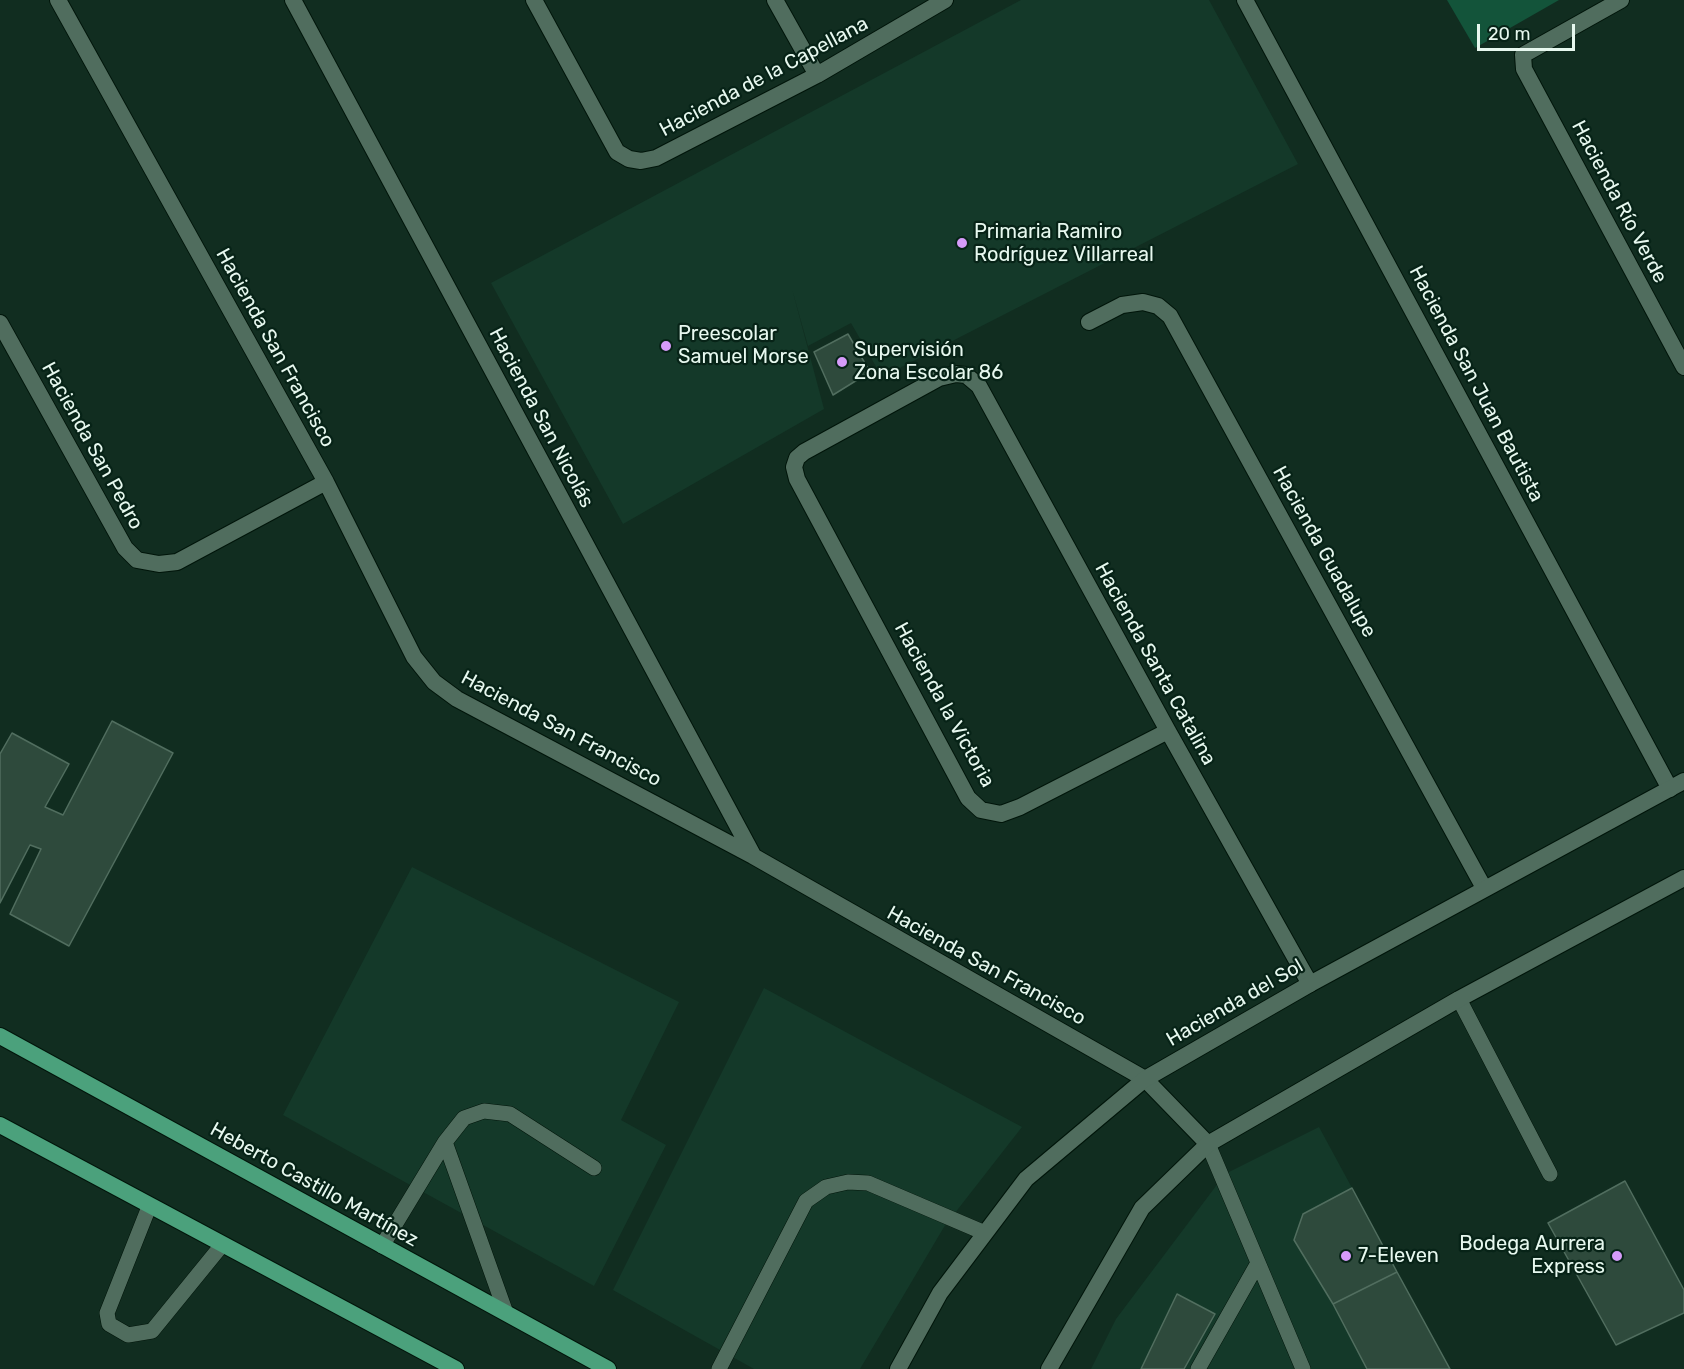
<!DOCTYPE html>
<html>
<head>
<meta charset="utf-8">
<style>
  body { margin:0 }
  #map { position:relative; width:1684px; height:1369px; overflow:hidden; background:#112d20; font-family:Rubik,sans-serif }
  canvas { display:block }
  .scale { position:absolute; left:1477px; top:24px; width:98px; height:27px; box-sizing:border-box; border:3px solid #e7f8ef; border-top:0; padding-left:8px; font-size:18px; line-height:21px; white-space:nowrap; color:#e7f8ef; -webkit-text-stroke:4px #072317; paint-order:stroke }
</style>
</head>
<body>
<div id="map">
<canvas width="1684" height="1369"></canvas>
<div class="scale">20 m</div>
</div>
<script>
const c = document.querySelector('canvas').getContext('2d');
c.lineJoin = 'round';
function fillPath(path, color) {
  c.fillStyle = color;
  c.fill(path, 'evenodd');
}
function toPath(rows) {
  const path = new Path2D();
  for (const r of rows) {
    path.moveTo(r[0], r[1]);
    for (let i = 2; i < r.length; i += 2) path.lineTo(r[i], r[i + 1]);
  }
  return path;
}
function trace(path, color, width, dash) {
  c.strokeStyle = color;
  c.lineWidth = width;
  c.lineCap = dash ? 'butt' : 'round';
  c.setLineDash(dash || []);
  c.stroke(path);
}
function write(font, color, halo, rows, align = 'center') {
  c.font = font + ' Rubik,sans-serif';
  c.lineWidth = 4.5;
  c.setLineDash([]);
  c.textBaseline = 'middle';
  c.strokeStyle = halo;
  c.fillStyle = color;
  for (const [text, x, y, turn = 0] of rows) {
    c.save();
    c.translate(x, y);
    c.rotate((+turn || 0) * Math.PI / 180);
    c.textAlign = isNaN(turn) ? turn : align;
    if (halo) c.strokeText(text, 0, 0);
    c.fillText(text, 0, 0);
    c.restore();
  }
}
const built = toPath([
  [1021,0,1209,0,1298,164,882,377,851,323,808,346,792,289,824,409,623,524,491,283],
  [412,867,679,1002,621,1120,666,1145,594,1286,283,1115],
  [764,988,1022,1127,944,1227,860,1369,754,1369,613,1290],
  [1319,1127,1450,1369,1091,1369,1116,1319,1225,1174]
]);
const green = toPath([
  [1447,0,1559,0,1475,48]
]);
const building = toPath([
  [848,334,870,372,833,395,814,352,848,334],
  [112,721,173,753,69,946,10,914,41,849,30,845,0,903,0,754,12,733,69,764,45,807,63,815,112,721],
  [1625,1181,1684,1290,1684,1313,1616,1345,1548,1223,1625,1181],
  [1352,1188,1397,1272,1333,1304,1294,1240,1303,1214,1352,1188],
  [1397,1272,1450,1369,1367,1369,1333,1304,1397,1272],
  [1177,1294,1215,1314,1184,1369,1141,1369,1177,1294]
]);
const service = toPath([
  [1459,999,1550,1174],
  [445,1142,506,1313],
  [1208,1144,1303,1369],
  [149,1207,107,1313,109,1324,128,1335,152,1331,222,1245],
  [382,1246,445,1142,464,1118,484,1111,510,1114,594,1168],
  [719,1369,806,1201,826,1187,848,1182,868,1183,985,1233],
  [1198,1369,1258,1263]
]);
const minor = toPath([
  [58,0,326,482,414,657,434,682,457,699,753,856,1145,1079,1208,1144],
  [293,0,753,855],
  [534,0,617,152,629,159,641,161,656,158,817,75,945,0],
  [775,0,817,75],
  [1245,0,1670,789],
  [1621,0,1523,55,1524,69,1684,367],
  [1089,322,1122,305,1143,302,1158,306,1170,316,1484,888],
  [0,323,125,548,137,560,159,564,177,562,326,482],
  [1168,731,1020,807,1001,814,981,810,968,798,797,479,794,467,797,458,804,452,939,378,956,374,966,375,979,386,1168,731,1310,984]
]);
const tertiary = toPath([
  [898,1369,940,1293,1026,1179,1145,1079,1310,984,1684,781],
  [1049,1369,1142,1208,1208,1144,1459,999,1684,878]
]);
const primary = toPath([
  [0,1036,608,1369],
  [0,1125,456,1369]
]);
const markers = [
  [962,243,6,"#d69bf9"],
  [666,346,6,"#d69bf9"],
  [842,362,6,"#d69bf9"],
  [1346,1256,6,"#d69bf9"],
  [1617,1256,6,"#d69bf9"]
];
const streetNames = [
  ["Hacienda de la Capellana",764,77,-28],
  ["Hacienda Río Verde",1619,202,62],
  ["Hacienda San Francisco",275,348,61],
  ["Hacienda San Juan Bautista",1476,384,62],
  ["Hacienda San Nicolás",541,418,62],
  ["Hacienda San Pedro",92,446,61],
  ["Hacienda Guadalupe",1324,552,61],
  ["Hacienda Santa Catalina",1155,664,61],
  ["Hacienda la Victoria",944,705,61],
  ["Hacienda San Francisco",561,729,28],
  ["Hacienda San Francisco",986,966,29],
  ["Hacienda del Sol",1235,1003,-30],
  ["Heberto Castillo Martínez",314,1185,29]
];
const poiNames = [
  ["Primaria Ramiro",974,232],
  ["Rodríguez Villarreal",974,255],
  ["Preescolar",678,334],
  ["Samuel Morse",678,357],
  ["Supervisión",854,350],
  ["Zona Escolar 86",854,373],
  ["Bodega Aurrera",1605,1244,"right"],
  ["Express",1605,1267,"right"],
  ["7-Eleven",1358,1256]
];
fillPath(built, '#143929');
fillPath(green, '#13543a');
fillPath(building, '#2e4a3c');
trace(building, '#516e5f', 1.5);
trace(service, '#00150a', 16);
trace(minor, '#00150a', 18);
trace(tertiary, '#00150a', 18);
trace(primary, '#00150a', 18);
trace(service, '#506d5e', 15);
trace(minor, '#506d5e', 16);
trace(tertiary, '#506d5e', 16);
trace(primary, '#4ba17c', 16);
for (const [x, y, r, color] of markers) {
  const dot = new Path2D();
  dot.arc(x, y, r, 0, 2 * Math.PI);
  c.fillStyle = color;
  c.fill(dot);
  trace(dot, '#072317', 2);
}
write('20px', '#e7f8ef', '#072317', streetNames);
write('20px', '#e7f8ef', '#072317', poiNames, 'left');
</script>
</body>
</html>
